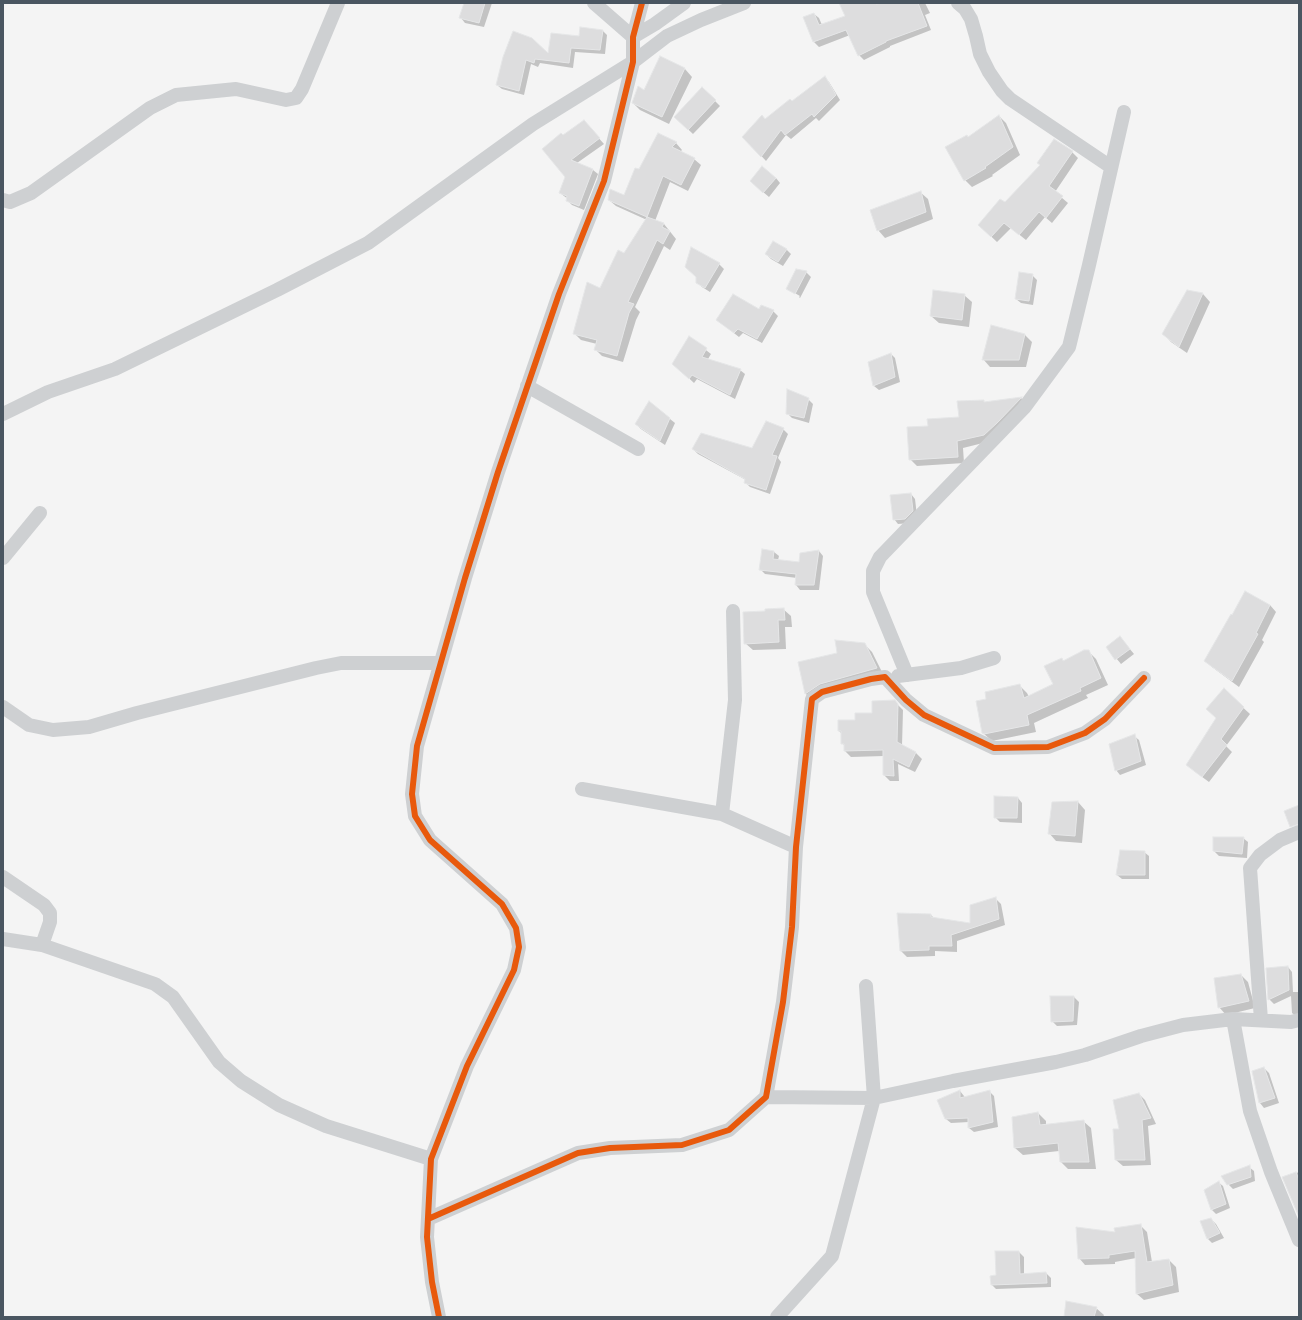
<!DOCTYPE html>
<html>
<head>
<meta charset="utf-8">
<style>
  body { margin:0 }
  #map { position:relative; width:1302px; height:1320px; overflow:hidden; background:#f4f4f4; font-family:Ubuntu,sans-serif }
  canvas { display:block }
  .frame { position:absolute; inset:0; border:4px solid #4a5661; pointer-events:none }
</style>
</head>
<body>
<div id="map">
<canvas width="1302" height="1320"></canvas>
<div class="frame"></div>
</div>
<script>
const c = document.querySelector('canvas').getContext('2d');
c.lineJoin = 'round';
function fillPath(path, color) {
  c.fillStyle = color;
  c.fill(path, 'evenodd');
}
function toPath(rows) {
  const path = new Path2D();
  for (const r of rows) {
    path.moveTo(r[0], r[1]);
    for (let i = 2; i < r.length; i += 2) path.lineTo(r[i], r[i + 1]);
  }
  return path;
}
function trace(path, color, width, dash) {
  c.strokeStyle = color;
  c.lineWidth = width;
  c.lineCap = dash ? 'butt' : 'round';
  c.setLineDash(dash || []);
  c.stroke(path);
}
const shadow = toPath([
  [465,3,492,3,484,27,465,23,461,18],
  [840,3,878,3,879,5,892,3,925,3,930,13,925,15,931,30,890,46,890,47,864,60,859,55,850,35,819,47,814,42,805,17,814,14,819,18,822,25,846,16],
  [602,30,607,35,605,54,575,52,573,68,540,63,538,67,531,64,524,95,502,89,497,85,504,57,549,55,580,37],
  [661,57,685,69,692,77,669,124,640,110,633,103,645,91],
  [824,77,829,82,840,100,819,121,816,118,791,139,786,135,766,161,744,137,765,120,792,103],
  [702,88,720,106,693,134,675,117],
  [999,116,1006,123,1020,155,992,175,993,176,972,187,965,180,968,138],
  [588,126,604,144,577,163,593,170,598,174,584,210,572,205,567,200,568,199,560,193,566,176,563,136],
  [658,134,676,143,682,150,680,152,694,159,701,165,688,191,670,182,655,221,664,224,676,239,670,250,664,246,635,307,640,312,636,320,623,362,602,356,595,349,597,344,581,340,575,334,601,290,647,220,616,206,609,200,624,196,640,171],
  [1072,152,1078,158,1055,192,1068,203,1052,223,1045,217,1026,240,1011,228,997,242,979,225],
  [776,178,780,183,769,197,756,186],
  [920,192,928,199,933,219,885,238,878,230],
  [786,249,791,254,783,266,771,259,766,254],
  [719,264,724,269,710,292,702,287,697,282],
  [806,272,811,277,800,298,799,297,800,296,791,291,791,292,787,288],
  [1032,275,1037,280,1033,305,1021,303,1016,299],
  [1187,291,1203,294,1210,302,1187,353,1171,342,1164,334],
  [964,295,972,302,969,327,939,323,931,316],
  [761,306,773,311,778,316,762,343,743,333,739,337,717,320,759,310],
  [1025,335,1032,342,1026,367,990,367,983,359],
  [689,337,711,354,708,359,740,370,745,374,735,399,697,379,694,383,678,368],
  [891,354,895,358,900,382,879,390,874,386],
  [1021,398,1027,404,991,441,963,448,964,463,917,466,910,459,929,427,961,418,983,401,986,403],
  [808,399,813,404,809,423,792,418,787,413],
  [670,419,675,423,665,445,641,429,636,424],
  [783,429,788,434,778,458,781,462,770,494,750,487,745,482,746,480,698,454,693,449,753,449],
  [911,494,915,499,917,516,910,523,898,524,894,519],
  [819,551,823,556,819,590,800,590,796,585,797,578,765,574,761,570,774,552,779,556,778,560,799,563],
  [1270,605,1276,612,1262,640,1264,642,1239,687,1212,667,1205,661],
  [783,609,791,616,792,627,785,627,786,649,753,650,745,643],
  [1120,637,1134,654,1121,664,1107,647],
  [864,644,872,652,884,676,813,701,806,694,799,662,838,654],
  [1088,651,1096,659,1108,685,1086,695,1088,698,1034,723,1036,732,992,741,983,733,987,700,1020,686,1027,693,1029,697,1054,685,1062,659,1064,661],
  [1224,690,1250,714,1226,746,1232,752,1209,782,1194,771,1217,718],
  [894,701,903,710,902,746,916,753,922,759,915,772,898,764,899,781,890,781,884,775,884,756,851,757,845,751,845,746,842,743,842,734,839,731,856,721,873,714],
  [1134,736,1139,740,1146,765,1120,775,1116,770],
  [1018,798,1022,803,1022,823,1000,822,995,817],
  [1078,802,1085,810,1082,843,1056,841,1049,833],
  [1243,838,1248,842,1247,858,1219,856,1214,851],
  [1144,852,1149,856,1149,879,1122,879,1117,875],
  [995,898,1001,904,1005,925,957,941,957,952,935,951,935,956,907,957,901,951,931,915,934,918,971,924],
  [1288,967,1292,972,1293,992,1299,992,1299,1017,1297,1017,1292,1013,1291,996,1274,1004,1269,999],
  [1241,975,1248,982,1255,1008,1226,1015,1219,1007],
  [1051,997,1074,997,1079,1002,1077,1025,1057,1026,1052,1021],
  [1264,1068,1269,1073,1279,1103,1264,1108,1260,1103,1253,1072],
  [960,1091,964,1096,965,1098,989,1091,994,1096,998,1127,974,1132,969,1128,969,1122,951,1123,946,1119],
  [1139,1094,1145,1100,1156,1124,1148,1126,1151,1165,1123,1166,1116,1160,1120,1130],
  [1038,1113,1046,1121,1046,1125,1083,1121,1091,1128,1096,1169,1068,1169,1061,1162,1059,1151,1023,1155,1015,1148],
  [1249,1167,1254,1171,1255,1181,1233,1189,1228,1184],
  [1299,1172,1299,1205,1284,1178],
  [1218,1182,1223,1186,1230,1208,1216,1214,1212,1210],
  [1211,1219,1216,1224,1224,1238,1212,1243,1208,1239],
  [1140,1225,1147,1232,1152,1262,1169,1260,1176,1267,1179,1292,1144,1300,1137,1294,1136,1258,1115,1262,1115,1264,1085,1265,1079,1258,1116,1233],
  [996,1252,1019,1252,1024,1257,1024,1274,1046,1273,1051,1278,1051,1287,996,1289,992,1285,997,1276],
  [1096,1308,1104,1315,1103,1317,1065,1317]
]);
const building = toPath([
  [464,3,485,3,479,23,459,18,464,3],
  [839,3,876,3,876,4,885,3,918,3,927,26,886,41,886,42,858,56,846,30,813,42,803,17,814,13,819,25,845,16,839,3],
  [580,27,603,30,600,50,571,48,569,63,535,59,534,63,526,60,519,91,496,85,503,57,513,31,532,38,548,53,551,33,579,36,580,27],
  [660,56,685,68,662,117,632,103,638,86,644,90,660,56],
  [825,76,836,95,814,117,812,114,785,135,781,130,761,157,742,137,762,115,765,119,790,99,792,101,825,76],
  [702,87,716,100,688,130,674,117,702,87],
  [999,115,1013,147,985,167,986,168,964,181,945,147,967,135,968,137,999,115],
  [584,120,600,138,571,160,593,169,579,206,566,201,567,196,559,193,565,177,542,149,561,133,563,135,584,120],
  [658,133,677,142,672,147,695,158,681,185,663,176,647,217,608,200,610,189,624,195,635,168,639,169,658,133],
  [1054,139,1073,151,1049,186,1063,196,1046,218,1039,212,1019,235,1004,223,991,237,978,225,1000,199,1005,202,1040,165,1037,163,1054,139],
  [762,166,776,178,763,193,750,181,762,166],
  [921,191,926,212,877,231,870,210,921,191],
  [647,217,664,223,662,227,670,231,663,244,657,240,628,302,634,304,629,313,617,356,594,350,597,340,573,334,587,282,600,288,618,250,624,253,647,217],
  [773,241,787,249,778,262,765,254,773,241],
  [691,247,720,263,705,288,696,283,696,277,685,267,691,247],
  [796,269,807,271,795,294,786,289,796,269],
  [1019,272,1033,274,1029,301,1015,299,1019,272],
  [933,290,965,294,962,320,930,316,933,290],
  [1187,290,1203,293,1179,347,1162,334,1187,290],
  [733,294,759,309,761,305,774,310,757,339,738,329,734,333,716,320,733,294],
  [991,325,1025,334,1019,360,982,360,991,325],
  [689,336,707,348,702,357,741,369,730,395,692,375,689,379,672,364,689,336],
  [891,353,895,377,873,386,868,362,891,353],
  [787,389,809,398,804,418,786,414,787,389],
  [1022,397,997,423,984,435,957,441,958,457,909,460,907,427,928,426,927,419,959,417,957,401,984,400,984,402,1022,397],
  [649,401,670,418,660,441,635,424,649,401],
  [766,421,784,428,772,455,777,456,766,490,744,483,745,479,692,449,701,433,752,448,766,421],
  [911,493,913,511,905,519,893,520,890,495,911,493],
  [762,549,774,551,773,559,799,562,800,553,819,550,814,585,795,585,796,574,759,570,762,549],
  [1245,591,1270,605,1256,633,1258,634,1232,681,1204,661,1231,614,1232,615,1245,591],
  [784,608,785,620,778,620,779,642,744,644,743,612,765,611,765,609,784,608],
  [1120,636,1130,649,1115,660,1106,647,1120,636],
  [835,640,865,643,877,668,820,684,805,694,798,662,837,653,835,640],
  [1084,650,1089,650,1101,678,1080,688,1081,691,1027,715,1029,725,984,734,982,733,976,701,986,699,985,692,1020,684,1024,698,1053,684,1044,666,1062,658,1063,661,1084,650],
  [1224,688,1244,707,1221,739,1227,745,1202,777,1186,765,1216,718,1206,709,1224,688],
  [895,700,898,704,897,742,916,752,909,767,893,759,894,776,883,775,883,750,844,751,844,744,841,744,841,731,838,731,838,720,855,720,855,713,872,713,872,701,895,700],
  [1135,734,1141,761,1115,771,1109,744,1135,734],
  [994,796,1018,797,1017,818,994,818,994,796],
  [1078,801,1075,836,1048,834,1052,802,1078,801],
  [1299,805,1299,824,1290,827,1284,811,1299,805],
  [1213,837,1244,837,1242,854,1213,851,1213,837],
  [1120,850,1145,851,1145,875,1116,875,1120,850],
  [996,897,999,919,951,935,952,946,929,946,929,950,900,951,897,913,931,914,931,917,970,923,970,905,996,897],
  [1288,966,1289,990,1268,1000,1266,968,1288,966],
  [1241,974,1249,1001,1218,1008,1214,978,1241,974],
  [1050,996,1074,996,1073,1021,1051,1022,1050,996],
  [1264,1067,1275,1098,1259,1103,1252,1071,1264,1067],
  [960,1090,960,1098,990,1090,993,1122,968,1128,968,1118,945,1119,937,1100,960,1090],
  [1139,1093,1151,1118,1142,1120,1145,1160,1115,1160,1113,1129,1119,1129,1113,1100,1139,1093],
  [1038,1112,1040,1125,1084,1120,1089,1162,1060,1162,1058,1143,1014,1148,1012,1117,1038,1112],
  [1250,1165,1251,1177,1227,1185,1221,1176,1250,1165],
  [1296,1172,1299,1180,1299,1217,1282,1177,1296,1172],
  [1219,1181,1226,1204,1211,1210,1204,1190,1219,1181],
  [1211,1218,1220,1233,1207,1239,1200,1221,1211,1218],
  [1141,1224,1147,1262,1169,1259,1173,1285,1136,1294,1135,1251,1109,1255,1109,1258,1078,1259,1076,1227,1115,1232,1114,1228,1141,1224],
  [995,1251,1019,1251,1020,1274,1046,1272,1047,1283,991,1285,990,1276,996,1275,995,1251],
  [1066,1301,1097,1307,1094,1317,1064,1317,1066,1301]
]);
const minor = toPath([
  [594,3,633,37],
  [958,3,965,9,971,19,976,36,980,54,989,72,1002,91,1010,99,1111,167],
  [633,37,655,24,684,3],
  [3,200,10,202,31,193,150,108,176,95,236,89,286,100,296,98,302,89,338,3],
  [527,386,638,449],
  [3,414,48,392,115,369,277,290,368,243,533,124,633,62,667,36,701,20,744,3],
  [3,558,40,513],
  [907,675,873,592,873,571,880,557,1024,408,1069,347,1089,265,1124,112],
  [898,676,961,668,994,658],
  [3,707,29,725,53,730,89,727,137,713,316,668,341,663,440,663],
  [582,789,722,814,796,847],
  [722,814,735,700,733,611],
  [3,877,44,905,50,913,50,922,42,945],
  [3,939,42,945,155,984,173,997,219,1062,241,1081,279,1105,326,1126,431,1159],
  [1233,1019,1250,1111,1271,1172,1299,1240],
  [1261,1020,1250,868,1260,855,1280,840,1299,832],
  [766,1097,874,1098,953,1081,1056,1062,1085,1055,1141,1036,1183,1025,1233,1019,1291,1022,1299,1020],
  [428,1219,578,1153,610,1148,682,1145,729,1130,766,1097,783,1002,792,927,796,847,812,699,822,692,871,679,885,677,906,700,924,715,994,748,1048,747,1085,733,1105,719,1144,678],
  [439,1317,432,1282,427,1237,431,1159,467,1066,514,970,519,947,516,928,502,904,430,840,415,816,412,794,417,746,465,578,498,472,559,294,604,181,633,62,633,37,642,3],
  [777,1317,832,1256,874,1098,866,986]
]);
const cycleway = toPath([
  [428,1219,578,1153,610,1148,682,1145,729,1130,766,1097,783,1002,792,927,796,847,812,699,822,692,871,679,885,677,906,700,924,715,994,748,1048,747,1085,733,1105,719,1144,678],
  [439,1317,432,1282,427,1237,431,1159,467,1066,514,970,519,947,516,928,502,904,430,840,415,816,412,794,417,746,465,578,498,472,559,294,604,181,633,62,633,37,642,3]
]);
fillPath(shadow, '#0003');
fillPath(building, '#ddddde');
trace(building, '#e5e6e7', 1);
trace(minor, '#ced0d2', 14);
trace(cycleway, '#e8590c', 6);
</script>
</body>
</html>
